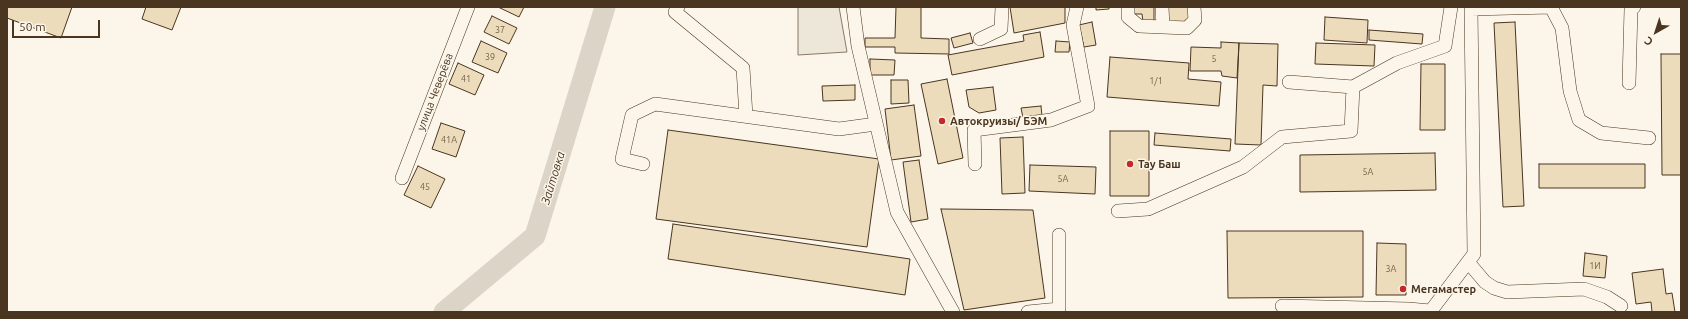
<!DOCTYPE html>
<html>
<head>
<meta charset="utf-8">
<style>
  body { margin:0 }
  #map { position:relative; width:1688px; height:319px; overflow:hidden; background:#fbf6e9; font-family:Ubuntu,sans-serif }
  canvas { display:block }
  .frame { position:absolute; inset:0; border:8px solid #4a3520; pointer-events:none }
  .north { position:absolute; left:1636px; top:12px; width:40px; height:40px; -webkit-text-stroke:3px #fbf6e9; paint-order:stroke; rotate:219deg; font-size:11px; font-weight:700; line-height:16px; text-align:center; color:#4a3520 }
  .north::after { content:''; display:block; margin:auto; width:14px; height:18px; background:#4a3520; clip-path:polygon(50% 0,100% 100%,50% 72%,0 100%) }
  .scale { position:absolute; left:12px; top:20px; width:88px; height:18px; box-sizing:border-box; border:2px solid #4a3520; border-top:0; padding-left:5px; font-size:12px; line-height:14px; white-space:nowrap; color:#4a3520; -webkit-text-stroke:3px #fbf6e9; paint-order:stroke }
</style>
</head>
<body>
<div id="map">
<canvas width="1688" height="319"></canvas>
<div class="frame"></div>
<div class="north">С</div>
<div class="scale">50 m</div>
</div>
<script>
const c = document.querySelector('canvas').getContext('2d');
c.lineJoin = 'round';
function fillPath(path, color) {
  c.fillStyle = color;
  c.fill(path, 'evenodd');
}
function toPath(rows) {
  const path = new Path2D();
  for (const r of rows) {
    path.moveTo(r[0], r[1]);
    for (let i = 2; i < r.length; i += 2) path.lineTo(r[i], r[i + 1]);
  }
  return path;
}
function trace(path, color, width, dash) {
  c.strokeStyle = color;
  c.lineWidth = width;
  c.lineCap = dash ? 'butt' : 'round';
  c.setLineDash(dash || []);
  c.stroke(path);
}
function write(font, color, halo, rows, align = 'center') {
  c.font = font + ' Ubuntu,sans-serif';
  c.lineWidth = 3;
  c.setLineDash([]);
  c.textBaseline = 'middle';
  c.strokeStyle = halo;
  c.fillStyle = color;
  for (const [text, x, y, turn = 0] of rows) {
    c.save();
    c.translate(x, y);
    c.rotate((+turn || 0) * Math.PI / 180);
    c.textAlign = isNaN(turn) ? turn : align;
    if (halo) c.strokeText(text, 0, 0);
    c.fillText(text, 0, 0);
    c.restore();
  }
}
const parking = toPath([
  [798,7,839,7,847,52,798,55,798,7]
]);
const river = toPath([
  [444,312,535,236,605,7]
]);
const building = toPath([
  [7,7,72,7,61,38,7,18,7,7],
  [146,7,181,7,172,30,142,19,146,7],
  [498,7,524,7,519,17,498,7],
  [896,7,921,7,921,38,949,39,949,54,895,53,895,47,865,47,865,38,895,38,896,7],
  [1010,7,1065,7,1065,23,1014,33,1010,7],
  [1096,7,1109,7,1109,9,1096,10,1096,7],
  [1132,7,1154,7,1154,21,1143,22,1142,14,1132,14,1132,7],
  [1166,7,1189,7,1189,22,1167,22,1166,7],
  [492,16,517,28,509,44,484,32,492,16],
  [1325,17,1368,20,1367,43,1324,40,1325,17],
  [1092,22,1096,45,1084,47,1079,25,1092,22],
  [1515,22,1524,206,1503,207,1494,23,1515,22],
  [1369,30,1423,34,1422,44,1369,40,1369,30],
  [1040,32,1044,57,952,75,948,55,1024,41,1023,35,1040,32],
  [970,33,973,43,954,48,951,38,970,33],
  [481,41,507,53,498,73,472,62,481,41],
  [1056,41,1070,42,1069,52,1055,52,1056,41],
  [1221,42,1239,43,1237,78,1222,76,1221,71,1190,71,1191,47,1221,48,1221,42],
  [1239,43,1278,44,1277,86,1263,85,1261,145,1235,144,1239,43],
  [1316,43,1375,45,1374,66,1315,64,1316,43],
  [1661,54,1681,54,1681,175,1662,175,1661,54],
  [1110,57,1189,63,1188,79,1221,82,1219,106,1107,97,1110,57],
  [870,59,895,60,894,75,870,75,870,59],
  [458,63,484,75,475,95,449,84,458,63],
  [1421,64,1445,64,1445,130,1420,130,1421,64],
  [947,79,963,158,938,164,921,84,947,79],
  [891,80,908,80,909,103,891,104,891,80],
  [855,85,855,100,823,101,822,86,855,85],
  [993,87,996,110,979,113,969,107,966,90,993,87],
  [914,105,921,156,891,160,885,109,914,105],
  [1041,106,1042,116,1023,118,1021,108,1041,106],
  [441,123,465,131,456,157,432,149,441,123],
  [668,130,879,159,867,247,656,219,668,130],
  [1110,131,1149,131,1149,196,1110,196,1110,131],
  [1155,133,1231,139,1230,151,1154,145,1155,133],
  [1023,137,1025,193,1002,194,1000,138,1023,137],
  [1435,153,1436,190,1300,192,1300,155,1435,153],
  [919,160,928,219,911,222,903,162,919,160],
  [1539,164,1645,164,1645,188,1539,188,1539,164],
  [1030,165,1096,167,1095,194,1029,191,1030,165],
  [418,166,445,179,431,208,404,195,418,166],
  [941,209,1033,210,1045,298,964,310,941,209],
  [673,224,910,259,905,295,668,259,673,224],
  [1227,231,1363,231,1363,297,1228,298,1227,231],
  [1377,243,1406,244,1406,295,1376,295,1377,243],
  [1585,253,1607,256,1605,278,1583,276,1585,253],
  [1663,269,1666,294,1672,293,1675,312,1652,312,1651,302,1636,304,1632,273,1663,269]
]);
const minor = toPath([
  [678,7,675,12,743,68,746,116],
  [853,7,858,46,897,212,953,312],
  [1128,7,1128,17,1139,26,1187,28,1195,20,1194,7],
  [1162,7,1163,27],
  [1471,9,1551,7,1562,28,1570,91,1579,120,1601,133,1649,138],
  [980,39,1001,29,1002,7],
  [1289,82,1353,87,1397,63,1445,46,1451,7],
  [1629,83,1631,9,1634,7],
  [643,164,622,159,632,115,655,104,839,129,876,124],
  [975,164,974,130,1051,120,1088,106,1073,25,1077,7],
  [402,178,468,7],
  [1118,211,1148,209,1243,167,1282,137,1351,131,1353,87],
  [1468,262,1485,282,1494,288,1507,292,1584,289,1607,297,1621,306],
  [1282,306,1409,309,1430,311],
  [1028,312,1059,309,1059,235],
  [1430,312,1474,254,1471,7]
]);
const markers = [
  [942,121,4,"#c62828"],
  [1130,164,4,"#c62828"],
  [1403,289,4,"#c62828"]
];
const numberNames = [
  ["37",500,30],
  ["39",490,57],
  ["5",1214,59],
  ["41",466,79],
  ["1/1",1156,81],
  ["41А",449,140],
  ["5А",1368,172],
  ["5А",1063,179],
  ["45",425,187],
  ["1И",1595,266],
  ["3А",1391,269]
];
const streetNames = [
  ["улица Чеверёва",435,92,-69]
];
const poiNames = [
  ["Автокруизы/ БЭМ",950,121],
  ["Тау Баш",1138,164],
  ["Мегамастер",1411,289]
];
const waterNames = [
  ["Зайтовка",553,178,-73]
];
fillPath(parking, '#ede7d9');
trace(parking, '#887966', 1);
trace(river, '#dcd4c6', 21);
fillPath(building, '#ecdcbc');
trace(building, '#4a3520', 1);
trace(minor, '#4a3520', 14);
trace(minor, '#fbf6e9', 13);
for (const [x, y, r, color] of markers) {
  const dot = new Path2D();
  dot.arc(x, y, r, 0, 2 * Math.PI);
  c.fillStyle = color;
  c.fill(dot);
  trace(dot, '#fbf6e9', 1.5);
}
write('9px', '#725f47', null, numberNames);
write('11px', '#4a3520', '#fbf6e9', streetNames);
write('bold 11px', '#4a3520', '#fbf6e9', poiNames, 'left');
write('italic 12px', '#4a3520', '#fbf6e9', waterNames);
</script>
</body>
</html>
